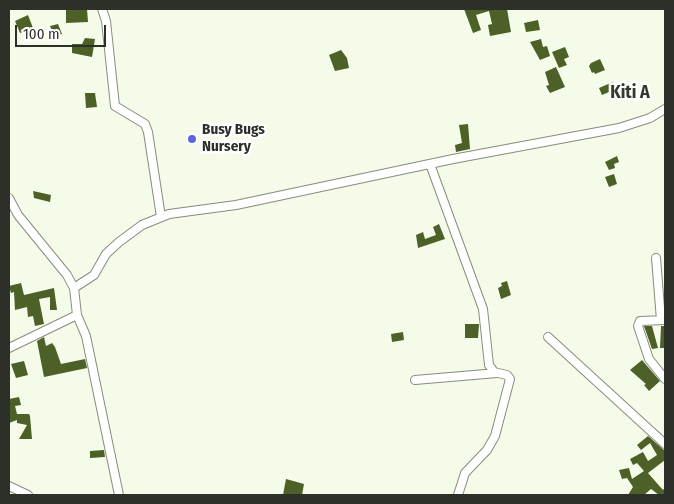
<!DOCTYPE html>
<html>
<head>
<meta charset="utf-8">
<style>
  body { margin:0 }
  #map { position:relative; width:674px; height:504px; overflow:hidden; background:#f4fce9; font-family:"Fira Sans Condensed",sans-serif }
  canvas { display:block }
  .frame { position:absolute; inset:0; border:10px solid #2d3028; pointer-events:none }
  .scale { position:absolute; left:15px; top:25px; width:91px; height:22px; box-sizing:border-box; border:2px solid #2d3028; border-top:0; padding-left:6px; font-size:15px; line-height:18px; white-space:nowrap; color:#2d3028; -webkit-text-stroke:4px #fff; paint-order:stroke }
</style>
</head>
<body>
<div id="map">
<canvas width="674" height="504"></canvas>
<div class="frame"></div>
<div class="scale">100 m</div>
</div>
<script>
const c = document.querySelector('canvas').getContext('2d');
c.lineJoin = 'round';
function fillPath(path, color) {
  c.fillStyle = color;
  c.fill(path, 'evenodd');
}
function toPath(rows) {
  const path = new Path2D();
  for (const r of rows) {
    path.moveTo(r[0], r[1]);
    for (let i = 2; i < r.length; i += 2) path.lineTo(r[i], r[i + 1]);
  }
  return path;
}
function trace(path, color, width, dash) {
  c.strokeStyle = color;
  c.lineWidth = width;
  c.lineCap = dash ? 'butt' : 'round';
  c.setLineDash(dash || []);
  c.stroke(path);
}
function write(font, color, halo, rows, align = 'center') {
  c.font = font + ' "Fira Sans Condensed",sans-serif';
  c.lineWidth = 5;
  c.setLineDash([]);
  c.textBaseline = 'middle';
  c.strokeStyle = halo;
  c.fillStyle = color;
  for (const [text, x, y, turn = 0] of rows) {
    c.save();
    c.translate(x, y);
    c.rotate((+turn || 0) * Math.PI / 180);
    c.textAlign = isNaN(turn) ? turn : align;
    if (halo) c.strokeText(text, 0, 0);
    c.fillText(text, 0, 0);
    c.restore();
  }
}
const building = toPath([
  [87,9,88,22,66,23,66,10],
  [464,9,507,9,511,32,490,36,488,25,492,24,489,11,476,15,481,30,473,33],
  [28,15,33,28,20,33,15,21],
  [538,20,540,30,526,32,524,23],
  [58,24,62,34,54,36,50,26],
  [85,38,95,39,92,57,72,53,72,44,82,44],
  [541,39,543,47,547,46,550,56,540,60,530,42],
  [565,47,569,57,564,59,567,65,559,68,552,52],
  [341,50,347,58,349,68,335,71,329,55],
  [600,59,605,70,595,74,594,72,592,73,589,66,591,63],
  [556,67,565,87,550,93,546,86,549,85,545,72],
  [613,82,616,89,602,95,599,88],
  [85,93,95,93,97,107,86,108],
  [468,124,470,149,456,152,455,145,462,143,459,125],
  [617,156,619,162,614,164,615,168,609,170,605,162],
  [614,174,617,184,609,187,605,177],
  [33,191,51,195,50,202,34,198],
  [439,224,445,239,418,248,416,235,423,232,425,239,436,235,433,227],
  [507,281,511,295,501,299,498,288,502,286,501,283],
  [21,283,24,295,54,288,57,310,50,310,50,297,39,299,44,324,35,326,33,316,28,317,27,307,15,310,14,292,11,293,9,286],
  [465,324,479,324,478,338,465,338],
  [644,326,652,326,658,348,652,349],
  [661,326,665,326,665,348,660,348],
  [403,332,404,340,392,342,391,334],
  [44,337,46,346,52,343,55,347,61,364,85,359,87,368,44,377,37,341],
  [642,360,660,381,649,391,644,385,646,384,630,370],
  [24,361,28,375,16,378,11,364],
  [19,397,21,405,15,406,17,414,29,414,30,416,32,439,19,439,27,425,17,423,17,420,9,423,9,399],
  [648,436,665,451,665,460,648,473,663,490,665,487,665,495,659,495,651,489,644,495,628,495,633,487,627,478,622,479,619,470,629,468,632,479,644,471,637,463,633,465,630,459,643,452,648,461,657,455,650,443,641,450,637,445],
  [104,450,105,457,90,458,90,451],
  [286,479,304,484,302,495,283,495]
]);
const minor = toPath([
  [102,9,106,21,115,106,145,124,148,132,161,217],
  [430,164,483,309,489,365,494,372,507,375,510,379,495,436,487,450,465,473,458,495],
  [9,198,18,215,67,275,74,288,77,315,86,336,119,495],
  [656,258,661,320],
  [74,288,94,275,106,254,119,242,142,225,169,214,236,205,453,159,619,128,650,118,665,109],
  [665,320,640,321,638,326,649,359,665,379],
  [548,337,665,444],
  [9,348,77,315],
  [415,380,497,373],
  [9,486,28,495]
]);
const markers = [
  [192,139,5,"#5c65dd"]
];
const poiNames = [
  ["Busy Bugs",202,130],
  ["Nursery",202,147]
];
const quarterNames = [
  ["Kiti A",630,93]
];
fillPath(building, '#4c6028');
trace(minor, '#868d7b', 10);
trace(minor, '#fff', 8);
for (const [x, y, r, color] of markers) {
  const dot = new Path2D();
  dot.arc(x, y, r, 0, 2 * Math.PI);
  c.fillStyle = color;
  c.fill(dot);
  trace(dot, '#fff', 2);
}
write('bold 15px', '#2d3028', '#fff', poiNames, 'left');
write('bold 18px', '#353b2c', '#fff', quarterNames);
</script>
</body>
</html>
